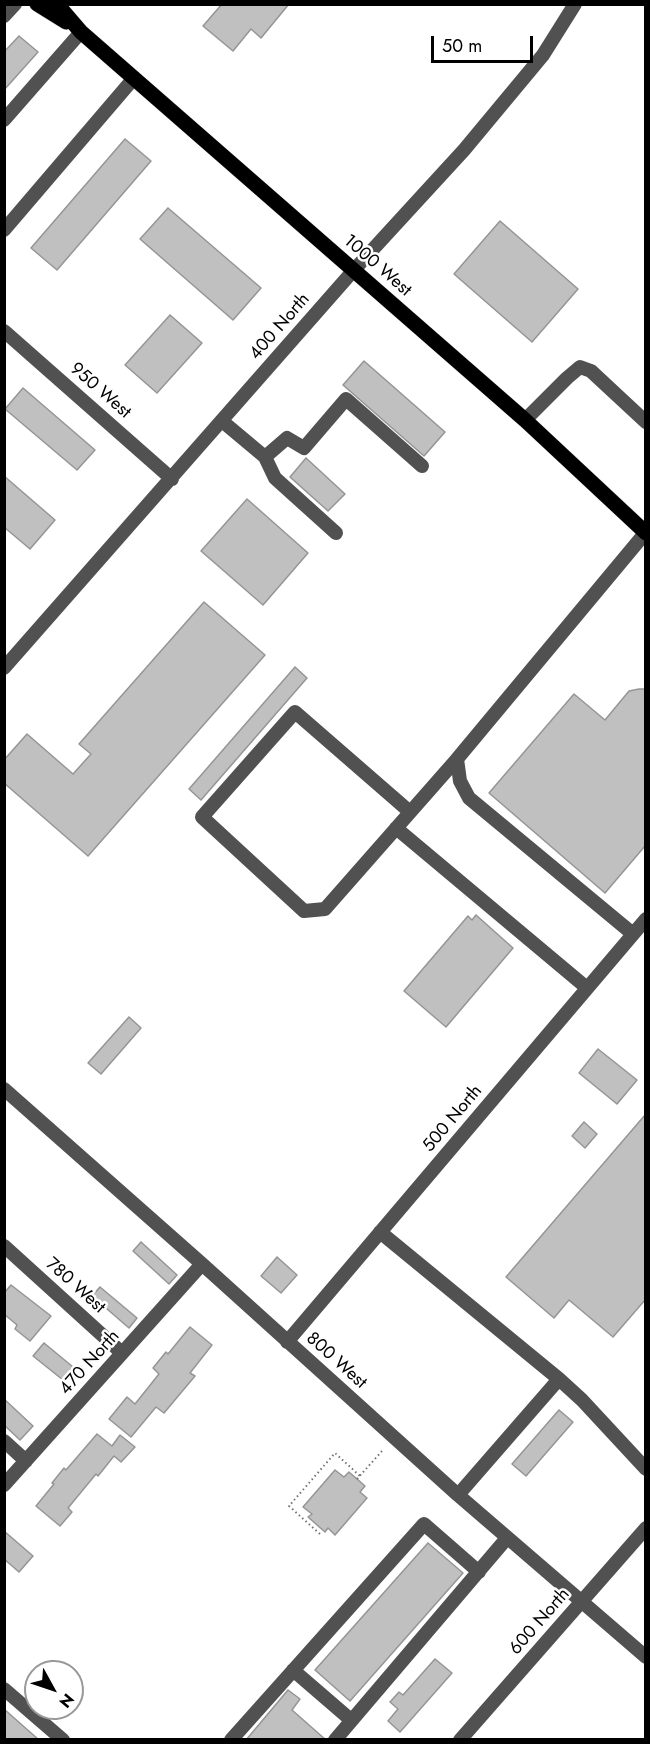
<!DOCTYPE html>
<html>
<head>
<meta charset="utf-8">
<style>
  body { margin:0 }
  #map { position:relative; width:650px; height:1744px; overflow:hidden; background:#fff; font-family:Jost,sans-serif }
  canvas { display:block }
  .frame { position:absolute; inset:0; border:6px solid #000; pointer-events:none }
  .north { position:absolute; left:24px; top:1660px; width:60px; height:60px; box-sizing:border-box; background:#fff; border:2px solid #999; border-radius:50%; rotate:130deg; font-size:16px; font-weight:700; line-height:24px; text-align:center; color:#000 }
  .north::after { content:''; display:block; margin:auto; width:21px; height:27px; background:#000; clip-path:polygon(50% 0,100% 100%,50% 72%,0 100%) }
  .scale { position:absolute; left:431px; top:36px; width:102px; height:27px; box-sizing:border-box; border:3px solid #000; border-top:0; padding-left:8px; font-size:18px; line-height:21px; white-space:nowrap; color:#000; -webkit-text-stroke:4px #fff; paint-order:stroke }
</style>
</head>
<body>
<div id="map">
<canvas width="650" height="1744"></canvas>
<div class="frame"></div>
<div class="north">N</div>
<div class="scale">50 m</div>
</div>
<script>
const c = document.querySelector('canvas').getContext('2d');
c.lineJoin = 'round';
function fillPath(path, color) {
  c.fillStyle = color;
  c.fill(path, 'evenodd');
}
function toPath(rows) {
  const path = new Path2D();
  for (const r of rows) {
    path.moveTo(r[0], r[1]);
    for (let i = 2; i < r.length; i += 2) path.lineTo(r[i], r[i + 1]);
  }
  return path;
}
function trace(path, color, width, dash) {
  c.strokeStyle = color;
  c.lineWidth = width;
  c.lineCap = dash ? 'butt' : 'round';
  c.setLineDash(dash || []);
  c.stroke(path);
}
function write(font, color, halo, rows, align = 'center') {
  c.font = font + ' Jost,sans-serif';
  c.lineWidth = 5;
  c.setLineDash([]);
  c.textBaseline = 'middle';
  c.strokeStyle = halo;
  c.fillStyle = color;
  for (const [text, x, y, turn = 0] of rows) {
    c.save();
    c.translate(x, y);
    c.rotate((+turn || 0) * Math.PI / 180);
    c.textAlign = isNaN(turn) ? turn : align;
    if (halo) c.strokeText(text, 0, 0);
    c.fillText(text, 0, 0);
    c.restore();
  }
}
const building = toPath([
  [222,4,289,4,261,38,251,29,233,51,203,26,222,4],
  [19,36,38,52,4,90,4,52,19,36],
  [125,139,151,161,57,270,31,248,125,139],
  [168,208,261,288,233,320,140,239,168,208],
  [500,221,578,289,532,342,454,274,500,221],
  [170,315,202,343,157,393,125,365,170,315],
  [364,361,445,432,424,456,343,385,364,361],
  [23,388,95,450,77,470,5,409,23,388],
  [306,458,345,494,328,511,290,477,306,458],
  [4,476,55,520,30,549,4,527,4,476],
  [247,499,308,553,263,605,201,551,247,499],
  [204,602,265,655,88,856,4,783,4,760,27,734,73,774,91,754,79,744,204,602],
  [295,667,307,678,201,800,189,789,295,667],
  [639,689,645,689,645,846,605,893,489,793,574,694,605,720,629,691,639,689],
  [476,915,513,948,446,1027,404,991,468,916,472,920,476,915],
  [129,1017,141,1028,101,1074,88,1063,129,1017],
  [598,1049,637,1080,617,1104,579,1073,598,1049],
  [645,1115,645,1300,613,1337,569,1300,554,1318,506,1277,645,1115],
  [584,1122,597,1134,585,1148,572,1136,584,1122],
  [141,1242,177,1275,169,1284,133,1251,141,1242],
  [277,1257,297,1275,281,1293,261,1276,277,1257],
  [11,1285,51,1316,30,1341,15,1329,17,1325,4,1314,4,1293,11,1285],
  [100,1287,137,1318,129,1328,92,1296,100,1287],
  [190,1327,212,1345,190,1373,195,1376,164,1413,156,1407,131,1437,109,1419,127,1397,135,1404,159,1374,153,1368,166,1352,168,1354,190,1327],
  [44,1343,73,1367,63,1380,33,1356,44,1343],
  [4,1399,33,1426,20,1440,4,1425,4,1399],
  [559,1410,573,1422,526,1476,512,1464,559,1410],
  [97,1434,112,1446,120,1435,135,1447,121,1462,114,1456,98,1476,96,1474,68,1508,72,1512,60,1526,36,1506,54,1484,52,1483,64,1468,66,1470,97,1434],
  [335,1470,344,1477,349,1472,365,1486,360,1492,367,1498,335,1535,328,1528,325,1532,308,1517,312,1514,303,1507,335,1470],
  [4,1531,33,1556,19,1572,4,1559,4,1531],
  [428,1543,463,1573,350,1701,315,1670,428,1543],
  [435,1659,452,1673,400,1732,388,1721,398,1709,390,1702,399,1692,403,1695,435,1659],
  [288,1690,300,1699,292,1710,326,1740,246,1740,288,1690],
  [4,1709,39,1740,4,1740,4,1709]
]);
const path = toPath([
  [357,1479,382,1451],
  [320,1534,289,1506,335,1453,360,1476]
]);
const minor = toPath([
  [4,16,15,4],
  [4,120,81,32],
  [4,230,134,78],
  [4,331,172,479],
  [525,420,567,378,580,367,591,371,646,422],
  [222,421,265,457,287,438,304,448,346,399,422,466],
  [265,457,275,478,336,533],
  [4,668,353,271,464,150,543,55,575,4],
  [410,812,295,712,202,817,304,911,325,909,457,759],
  [396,828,587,988],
  [633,934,469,798,460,781,457,759,646,532],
  [4,1089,202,1264,458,1495,646,1657],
  [380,1232,559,1379,582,1400,646,1469],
  [4,1246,122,1353],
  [287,1342,646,919],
  [4,1441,26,1461],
  [4,1485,202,1264],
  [458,1495,559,1379],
  [293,1670,351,1720],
  [4,1689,63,1740],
  [231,1740,424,1524,479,1572],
  [335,1740,507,1538],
  [460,1740,646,1528]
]);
const major = toPath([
  [37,4,66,22],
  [57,4,81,32,525,420,646,533]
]);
const streetNames = [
  ["1000 West",377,266,41],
  ["400 North",280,327,-49],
  ["950 West",100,391,41],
  ["500 North",453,1119,-50],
  ["780 West",75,1286,42],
  ["800 West",336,1361,42],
  ["470 North",90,1363,-48],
  ["600 North",540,1622,-49]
];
fillPath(building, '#c0c0c0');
trace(building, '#959595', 1.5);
trace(major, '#dbdbdb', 16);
trace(path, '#737373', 2, [1.5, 3]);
trace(minor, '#515151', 14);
trace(major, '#000', 15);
write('18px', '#000', '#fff', streetNames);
</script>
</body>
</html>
